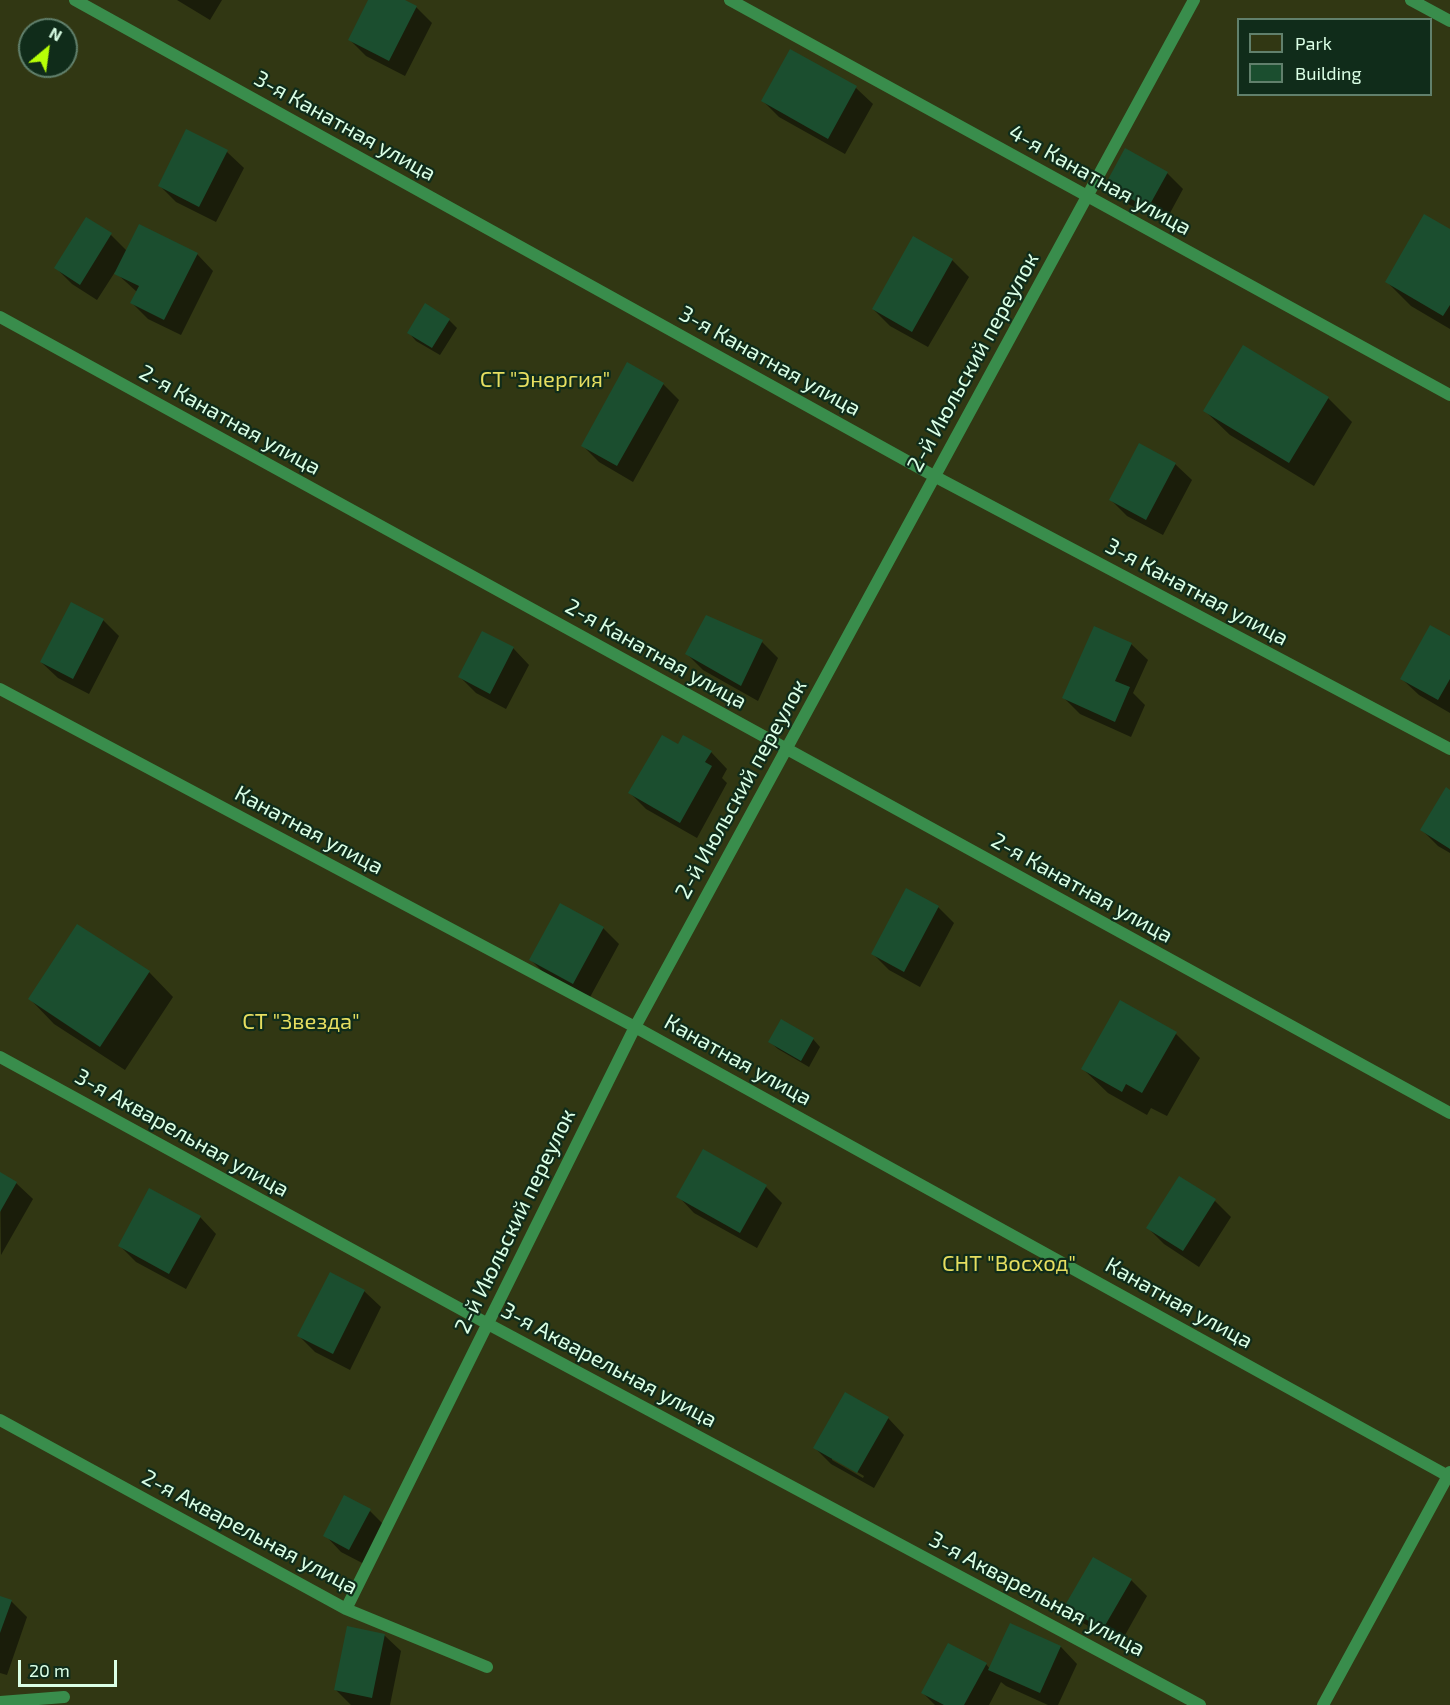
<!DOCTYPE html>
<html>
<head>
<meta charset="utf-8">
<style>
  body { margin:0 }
  #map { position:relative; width:1450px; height:1705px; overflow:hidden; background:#102c1a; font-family:"Exo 2",sans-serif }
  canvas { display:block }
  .legend { position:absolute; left:1237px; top:18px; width:195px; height:78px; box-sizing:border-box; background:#102c1a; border:2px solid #61806c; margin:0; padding:8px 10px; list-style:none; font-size:18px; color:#dbffe6 }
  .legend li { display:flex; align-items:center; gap:12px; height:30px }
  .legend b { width:30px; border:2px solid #61806c }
  .north { position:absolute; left:18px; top:18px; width:60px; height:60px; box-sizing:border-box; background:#102c1a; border:2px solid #61806c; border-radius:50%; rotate:29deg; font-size:16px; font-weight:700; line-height:24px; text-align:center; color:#dbffe6 }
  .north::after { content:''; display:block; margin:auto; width:21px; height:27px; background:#b7ff07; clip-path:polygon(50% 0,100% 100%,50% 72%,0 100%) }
  .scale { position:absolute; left:18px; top:1660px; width:99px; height:27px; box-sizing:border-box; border:3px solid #dbffe6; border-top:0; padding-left:8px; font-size:18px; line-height:21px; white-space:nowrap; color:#dbffe6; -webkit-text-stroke:4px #102c1a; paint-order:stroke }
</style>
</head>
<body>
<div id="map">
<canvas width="1450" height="1705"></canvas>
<ul class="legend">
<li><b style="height:16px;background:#313713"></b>Park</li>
<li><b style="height:16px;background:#1b4e2f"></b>Building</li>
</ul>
<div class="north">N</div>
<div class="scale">20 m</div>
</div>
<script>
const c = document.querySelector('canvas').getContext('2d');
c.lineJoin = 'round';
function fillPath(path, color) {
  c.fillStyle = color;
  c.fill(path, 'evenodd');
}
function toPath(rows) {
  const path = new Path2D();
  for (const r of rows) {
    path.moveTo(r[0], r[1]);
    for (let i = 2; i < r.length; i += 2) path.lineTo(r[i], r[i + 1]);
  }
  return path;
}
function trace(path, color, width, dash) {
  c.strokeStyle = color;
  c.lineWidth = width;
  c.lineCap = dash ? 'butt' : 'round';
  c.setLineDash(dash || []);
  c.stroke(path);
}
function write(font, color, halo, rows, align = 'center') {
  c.font = font + ' "Exo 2",sans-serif';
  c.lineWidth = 4.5;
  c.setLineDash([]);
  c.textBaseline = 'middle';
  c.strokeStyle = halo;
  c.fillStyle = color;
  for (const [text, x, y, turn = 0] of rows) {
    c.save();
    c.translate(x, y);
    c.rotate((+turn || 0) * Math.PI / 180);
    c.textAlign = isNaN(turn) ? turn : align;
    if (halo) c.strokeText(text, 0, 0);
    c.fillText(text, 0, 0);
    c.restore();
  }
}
const green = toPath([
  [0,0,1450,0,1450,1705,0,1705],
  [1238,20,1430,20,1430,94,1238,94],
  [30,30,66,30,66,66,30,66]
]);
const shadow = toPath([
  [177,0,222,0,210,20],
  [370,0,402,0,416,7,432,23,405,76,366,56,350,40],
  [791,51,856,88,873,104,845,154,779,117,763,101],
  [186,131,227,152,244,168,216,222,176,202,159,185],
  [1167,173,1183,189,1164,224,1123,201,1107,185],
  [86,219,111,235,127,251,197,254,213,271,181,335,148,319,132,303,137,292,115,272,97,300,72,284,56,268],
  [1450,231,1450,329,1411,306,1386,281],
  [914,238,952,260,969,277,928,347,890,326,873,309],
  [449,320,457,328,440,355,416,341,409,333],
  [663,384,679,400,633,482,599,462,583,446],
  [1328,398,1352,422,1314,486,1230,435,1205,411],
  [1175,464,1192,480,1163,535,1127,516,1111,500],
  [103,620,119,636,89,694,58,678,41,662],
  [1450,638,1450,713,1419,695,1402,679],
  [762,642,778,658,758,701,703,670,687,654],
  [1131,644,1148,660,1133,693,1145,705,1131,737,1080,714,1064,698],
  [513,648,529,665,506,709,476,693,460,677],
  [679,746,711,752,727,769,722,778,727,783,697,838,646,809,630,793],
  [1450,791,1450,853,1438,846,1422,830],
  [938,907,954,923,920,987,889,970,873,954],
  [603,928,619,944,589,999,547,976,531,960],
  [149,972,173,997,125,1070,54,1024,30,999],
  [1176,1034,1200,1058,1167,1116,1151,1108,1147,1115,1108,1093,1083,1069],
  [813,1039,820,1047,809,1067,778,1049,770,1042],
  [704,1151,766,1187,782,1203,757,1248,694,1213,678,1196],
  [0,1174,16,1183,33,1199,1,1255],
  [1215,1201,1231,1217,1199,1267,1164,1244,1148,1228],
  [200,1217,216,1234,186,1289,136,1262,120,1246],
  [330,1274,364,1291,381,1307,350,1370,315,1352,299,1336],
  [888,1418,904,1435,874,1488,831,1464,815,1448],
  [832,1457,864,1476,863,1478,832,1460],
  [370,1511,386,1527,366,1565,341,1552,325,1535],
  [1131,1580,1147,1596,1120,1644,1083,1623,1066,1607],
  [0,1597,11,1601,27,1617,7,1675,0,1673],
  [1010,1625,1061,1647,1077,1664,1058,1705,1048,1705,1006,1686,1001,1682,989,1705,935,1705,923,1693,986,1664,990,1669],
  [384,1635,401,1651,390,1705,351,1705,336,1690]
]);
const building = toPath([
  [368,0,405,0,417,6,389,61,348,40],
  [790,49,857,86,828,139,761,101],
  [186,129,228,150,199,207,158,186],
  [1125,148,1168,172,1148,208,1105,185],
  [1424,214,1450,229,1450,305,1443,316,1385,282],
  [86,217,112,233,80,285,54,268],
  [139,224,198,253,164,320,130,303,139,286,114,274],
  [913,236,953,259,912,332,872,309],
  [425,303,450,319,432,348,407,333],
  [1243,345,1329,397,1289,463,1203,411],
  [627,362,664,383,617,466,581,446],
  [1139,443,1176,463,1146,520,1109,500],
  [71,602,104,619,73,679,40,662],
  [706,615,763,640,741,686,685,654],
  [1430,625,1450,636,1450,679,1438,700,1400,679],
  [1094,626,1132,643,1115,681,1130,687,1115,722,1062,698],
  [482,631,514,647,490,694,458,677],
  [662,735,678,744,683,735,712,751,705,762,712,766,680,823,628,793],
  [1446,787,1450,790,1450,849,1420,830],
  [906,888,939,906,904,972,871,954],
  [560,903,604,927,573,984,529,960],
  [77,924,150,971,100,1047,28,999],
  [1120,1000,1177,1032,1142,1093,1126,1084,1122,1092,1081,1069],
  [781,1019,814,1038,801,1061,768,1042],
  [703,1149,767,1185,740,1233,676,1197],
  [0,1172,17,1182,0,1212],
  [1179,1176,1216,1199,1183,1251,1146,1228],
  [149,1188,201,1216,169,1274,118,1246],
  [330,1272,365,1290,333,1354,297,1336],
  [845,1392,889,1417,857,1473,813,1448],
  [344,1495,371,1509,349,1550,323,1536],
  [1093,1557,1132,1579,1103,1629,1064,1607],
  [0,1596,12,1600,0,1633],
  [1010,1623,1061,1646,1040,1693,988,1670],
  [347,1626,385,1634,372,1698,334,1690],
  [948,1643,987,1663,964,1705,944,1705,921,1693]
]);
const lane = toPath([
  [75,0,934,476,1450,749],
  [730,0,1450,395],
  [1411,0,1450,21],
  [0,317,1450,1113],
  [0,689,635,1027,1450,1477],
  [0,1057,488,1324,1200,1705],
  [0,1420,346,1609,487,1667],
  [346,1609,635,1027,1194,0],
  [0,1702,64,1697],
  [1323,1705,1450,1472]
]);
const streetNames = [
  ["3-я Канатная улица",345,126,29],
  ["4-я Канатная улица",1100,180,29],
  ["3-я Канатная улица",770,361,29],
  ["2-й Июльский переулок",973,362,-61],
  ["2-я Канатная улица",230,420,29],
  ["3-я Канатная улица",1197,592,28],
  ["2-я Канатная улица",656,654,29],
  ["2-й Июльский переулок",741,789,-61],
  ["Канатная улица",309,830,28],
  ["2-я Канатная улица",1082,888,29],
  ["Канатная улица",738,1060,29],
  ["3-я Акварельная улица",182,1133,29],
  ["2-й Июльский переулок",515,1221,-64],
  ["Канатная улица",1179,1303,29],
  ["3-я Акварельная улица",609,1365,28],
  ["2-я Акварельная улица",250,1532,28],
  ["3-я Акварельная улица",1037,1594,28]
];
const parkNames = [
  ["СТ \"Энергия\"",545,380],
  ["СТ \"Звезда\"",301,1022],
  ["СНТ \"Восход\"",1009,1264]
];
fillPath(green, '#313713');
fillPath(shadow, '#0007');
fillPath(building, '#1b4e2f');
trace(lane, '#398d4c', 12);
write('22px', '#dbffe6', '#102c1a', streetNames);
write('22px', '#e6de60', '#102c1a', parkNames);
</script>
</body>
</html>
